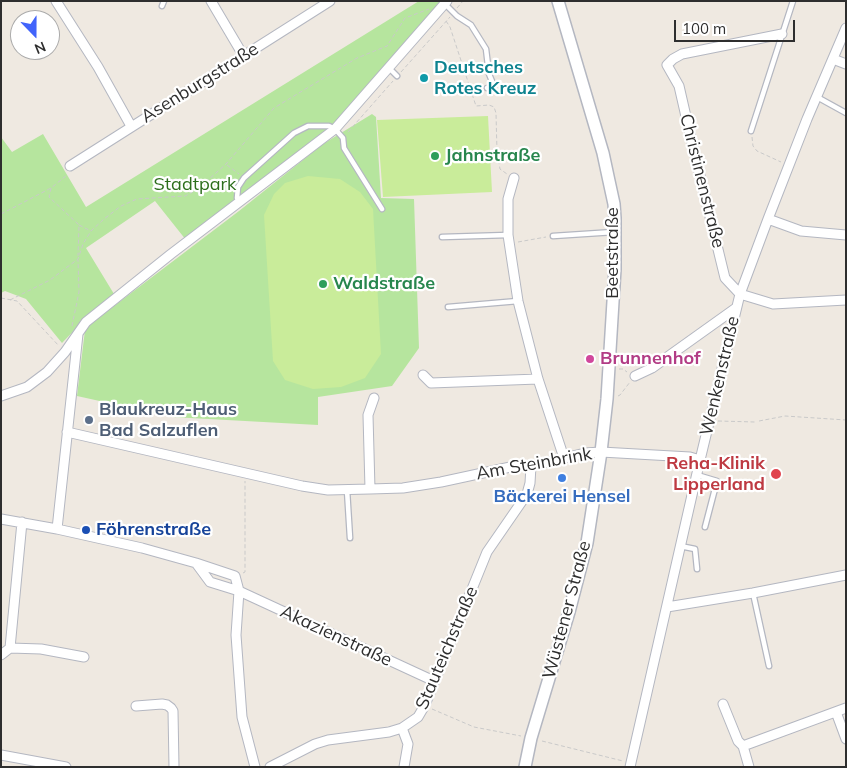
<!DOCTYPE html>
<html>
<head>
<meta charset="utf-8">
<style>
  body { margin:0 }
  #map { position:relative; width:847px; height:768px; overflow:hidden; background:#efe9e1; font-family:Mulish,sans-serif }
  canvas { display:block }
  .frame { position:absolute; inset:0; border:2px solid #2e2e2e; pointer-events:none }
  .north { position:absolute; left:10px; top:10px; width:50px; height:50px; box-sizing:border-box; background:#fff; border:1px solid #ababab; border-radius:50%; rotate:158deg; font-size:14px; font-weight:700; line-height:20px; text-align:center; color:#2e2e2e }
  .north::after { content:''; display:block; margin:auto; width:18px; height:22px; background:#4264fb; clip-path:polygon(50% 0,100% 100%,50% 72%,0 100%) }
  .scale { position:absolute; left:674px; top:20px; width:121px; height:22px; box-sizing:border-box; border:2px solid #2e2e2e; border-top:0; padding-left:6px; font-size:15px; line-height:18px; white-space:nowrap; color:#2e2e2e; -webkit-text-stroke:4px #fff; paint-order:stroke }
</style>
</head>
<body>
<div id="map">
<canvas width="847" height="768"></canvas>
<div class="frame"></div>
<div class="north">N</div>
<div class="scale">100 m</div>
</div>
<script>
const c = document.querySelector('canvas').getContext('2d');
c.lineJoin = 'round';
function fillPath(path, color) {
  c.fillStyle = color;
  c.fill(path, 'evenodd');
}
function toPath(rows) {
  const path = new Path2D();
  for (const r of rows) {
    path.moveTo(r[0], r[1]);
    for (let i = 2; i < r.length; i += 2) path.lineTo(r[i], r[i + 1]);
  }
  return path;
}
function trace(path, color, width, dash) {
  c.strokeStyle = color;
  c.lineWidth = width;
  c.lineCap = dash ? 'butt' : 'round';
  c.setLineDash(dash || []);
  c.stroke(path);
}
function write(font, color, halo, rows, align = 'center') {
  c.font = font + ' Mulish,sans-serif';
  c.lineWidth = 4.5;
  c.setLineDash([]);
  c.textBaseline = 'middle';
  c.strokeStyle = halo;
  c.fillStyle = color;
  for (const [text, x, y, turn = 0] of rows) {
    c.save();
    c.translate(x, y);
    c.rotate((+turn || 0) * Math.PI / 180);
    c.textAlign = isNaN(turn) ? turn : align;
    if (halo) c.strokeText(text, 0, 0);
    c.fillText(text, 0, 0);
    c.restore();
  }
}
const green = toPath([
  [419,1,442,1,333,127,186,240,155,201,86,248,114,294,84,320,62,343,26,299,5,291,1,293,1,137,12,152,43,134,86,207],
  [372,114,376,117,381,198,414,199,419,348,392,386,318,397,318,425,172,417,77,396,85,330,93,322,239,211,323,144]
]);
const pitch = toPath([
  [488,116,492,192,383,197,377,120],
  [308,176,340,179,360,192,373,209,381,354,365,378,341,387,313,389,285,380,273,361,264,215,274,194,285,183]
]);
const path = toPath([
  [457,8,463,1],
  [446,21,450,27,476,106,489,105,494,107,496,113,497,152,500,169,507,174],
  [401,72,450,17],
  [348,132,393,81],
  [752,137,753,146,757,151,781,162],
  [227,165,239,174],
  [51,188,49,197,79,225,78,256],
  [1,214,51,188,67,175],
  [79,225,91,231],
  [518,242,546,237],
  [1,298,17,301,59,346],
  [10,300,50,280,78,259,83,244,91,231,104,219,121,206,137,199,185,196,198,189,226,164,274,108,357,58,387,46,405,18,429,9],
  [72,326,79,292,78,260],
  [619,369,623,369,627,372],
  [618,396,620,395,630,382],
  [718,421,755,422],
  [759,421,785,416,846,420],
  [243,573,245,572,245,481],
  [432,709,474,727,521,736],
  [542,741,623,761]
]);
const lane = toPath([
  [445,4,457,16,471,25,486,49,489,74,494,86,487,88],
  [162,6,164,1],
  [389,68,397,76],
  [817,97,846,113],
  [751,131,793,1],
  [241,202,237,198,238,187,244,178,294,133,308,126,329,126,335,129,343,138,344,148,382,209],
  [553,236,614,232],
  [442,237,508,235],
  [448,307,518,301],
  [697,475,717,481,705,527],
  [347,490,350,538],
  [680,546,695,549,697,569],
  [753,593,769,666]
]);
const street = toPath([
  [56,1,98,67,131,126],
  [211,1,243,55],
  [782,34,682,54,673,59,667,65,679,86,693,147,725,278,740,294,773,304,846,300],
  [833,59,846,64],
  [70,166,330,1],
  [514,178,508,199,508,235,518,301,538,379,564,458],
  [768,219,801,231,846,235],
  [423,375,431,383,538,379],
  [635,376,652,368,736,308],
  [1,396,27,387,47,372,65,352,86,322,171,254,335,129,447,1],
  [67,432,302,486,328,490,370,489,403,488,441,482,515,466,531,466,585,453,601,452,690,457,700,460],
  [370,489,368,415,374,398],
  [1,519,57,529,142,548,196,563,210,582,239,591,434,681],
  [57,529,78,334],
  [196,563,235,576,239,591,236,635,242,717,255,767],
  [667,607,753,593,846,575],
  [10,648,41,649,84,657],
  [1,655,10,648,22,522],
  [723,704,738,741,743,746],
  [136,706,162,704,167,705,171,708,173,711,174,767],
  [836,712,846,739],
  [402,728,408,744,404,767],
  [1,755,66,767],
  [270,767,315,744,328,740,389,732,402,728,418,717,425,705,487,552,527,494,530,483,531,466],
  [630,767,700,460,740,294,768,219,807,119,846,28],
  [749,767,743,746,846,708]
]);
const secondary = toPath([
  [525,767,531,738,569,612,587,543,601,452,607,399,615,269,615,218,614,204,609,181,603,153,558,1]
]);
const markers = [
  [424,78,5,"#0f9aa8"],
  [435,156,5,"#2e9e5b"],
  [323,284,5,"#2e9e5b"],
  [590,359,5,"#d1479c"],
  [89,420,5,"#5c6f8a"],
  [776,474,6,"#e0444e"],
  [562,478,5,"#3f7fe0"],
  [86,530,5,"#1a4fb4"]
];
const cultureNames = [
  ["Deutsches",434,68],
  ["Rotes Kreuz",434,89]
];
const streetNames = [
  ["Asenburgstraße",200,83,-32],
  ["Christinenstraße",702,181,76],
  ["Beetstraße",613,253,-90],
  ["Wenkenstraße",720,376,-77],
  ["Am Steinbrink",534,464,-10],
  ["Wüstener Straße",567,610,-75],
  ["Akazienstraße",336,636,25],
  ["Stauteichstraße",447,648,-67]
];
const leisureNames = [
  ["Jahnstraße",445,156],
  ["Waldstraße",333,284]
];
const parkNames = [
  ["Stadtpark",195,185]
];
const hotelNames = [
  ["Brunnenhof",600,359]
];
const serviceNames = [
  ["Blaukreuz-Haus",99,410],
  ["Bad Salzuflen",99,431]
];
const healthNames = [
  ["Reha-Klinik",765,464],
  ["Lipperland",765,485]
];
const shopNames = [
  ["Bäckerei Hensel",562,497]
];
const transitNames = [
  ["Föhrenstraße",96,530]
];
fillPath(green, '#b6e59e');
fillPath(pitch, '#c9ec9a');
trace(lane, '#b4b7c1', 7);
trace(street, '#b4b7c1', 11);
trace(secondary, '#b4b7c1', 14);
trace(path, '#c9c9c9', 1, [4, 2.5]);
trace(lane, '#fff', 4.5);
trace(street, '#fff', 9);
trace(secondary, '#fff', 11);
for (const [x, y, r, color] of markers) {
  const dot = new Path2D();
  dot.arc(x, y, r, 0, 2 * Math.PI);
  c.fillStyle = color;
  c.fill(dot);
  trace(dot, '#fff', 2);
}
write('bold 18px', '#0d838f', '#fff', cultureNames, 'left');
write('18px', '#2e2e2e', '#fff', streetNames);
write('bold 18px', '#27864d', '#fff', leisureNames, 'left');
write('18px', '#2c6e1b', '#fff', parkNames);
write('bold 18px', '#b23c85', '#fff', hotelNames, 'left');
write('bold 18px', '#4e5e75', '#fff', serviceNames, 'left');
write('bold 18px', '#be3a42', '#fff', healthNames, 'right');
write('bold 18px', '#366cbe', '#fff', shopNames);
write('bold 18px', '#164399', '#fff', transitNames, 'left');
</script>
</body>
</html>
